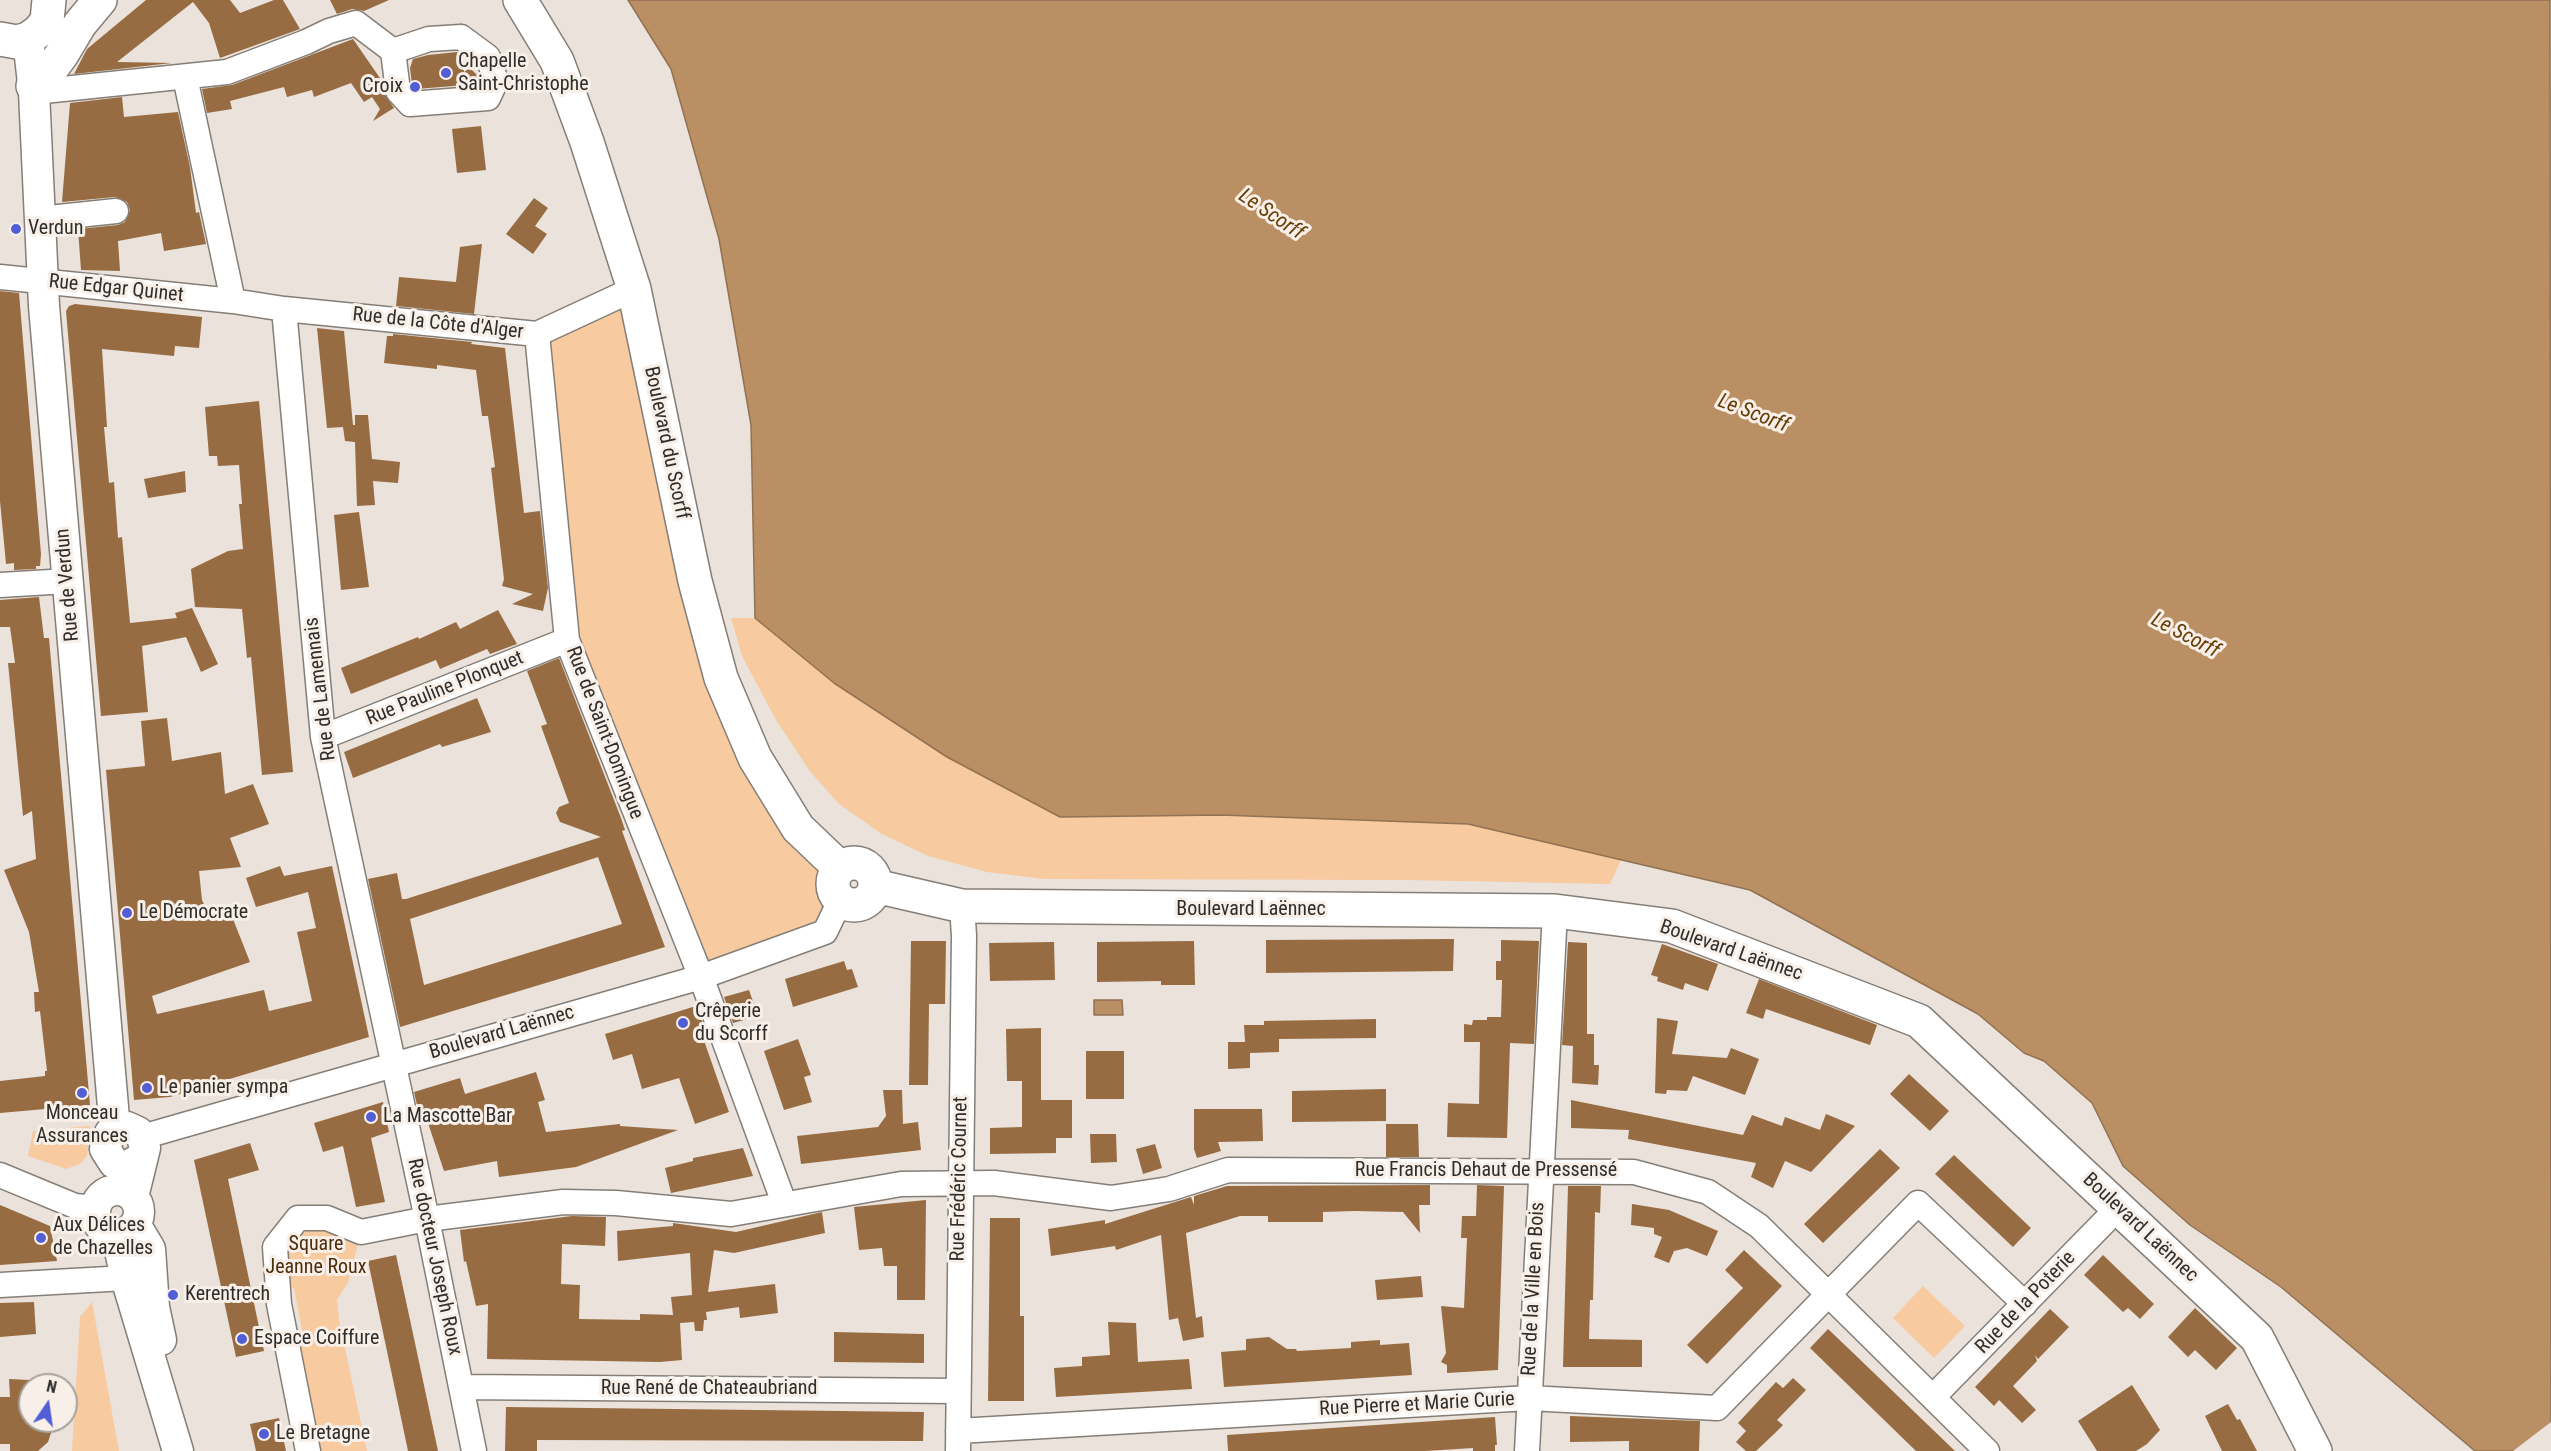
<!DOCTYPE html>
<html>
<head>
<meta charset="utf-8">
<style>
  body { margin:0 }
  #map { position:relative; width:2551px; height:1451px; overflow:hidden; background:#eae2db; font-family:"Roboto Condensed",sans-serif }
  canvas { display:block }
  .north { position:absolute; left:18px; top:1373px; width:60px; height:60px; box-sizing:border-box; background:#f7efe8; border:2px solid #a7a19c; border-radius:50%; rotate:13deg; font-size:16px; font-weight:700; line-height:24px; text-align:center; color:#302d2a }
  .north::after { content:''; display:block; margin:auto; width:21px; height:27px; background:#535ed5; clip-path:polygon(50% 0,100% 100%,50% 72%,0 100%) }
</style>
</head>
<body>
<div id="map">
<canvas width="2551" height="1451"></canvas>
<div class="north">N</div>
</div>
<script>
const c = document.querySelector('canvas').getContext('2d');
c.lineJoin = 'round';
function fillPath(path, color) {
  c.fillStyle = color;
  c.fill(path, 'evenodd');
}
function toPath(rows) {
  const path = new Path2D();
  for (const r of rows) {
    if (r.length === 3) {
      path.moveTo(r[0] + r[2], r[1]);
      path.arc(r[0], r[1], r[2], 0, 2 * Math.PI);
      continue;
    }
    path.moveTo(r[0], r[1]);
    for (let i = 2; i < r.length; i += 2) path.lineTo(r[i], r[i + 1]);
  }
  return path;
}
function trace(path, color, width, dash) {
  c.strokeStyle = color;
  c.lineWidth = width;
  c.lineCap = dash ? 'butt' : 'round';
  c.setLineDash(dash || []);
  c.stroke(path);
}
function write(font, color, halo, rows, align = 'center') {
  c.font = font + ' "Roboto Condensed",sans-serif';
  c.lineWidth = 6;
  c.setLineDash([]);
  c.textBaseline = 'middle';
  c.strokeStyle = halo;
  c.fillStyle = color;
  for (const [text, x, y, turn = 0] of rows) {
    c.save();
    c.translate(x, y);
    c.rotate((+turn || 0) * Math.PI / 180);
    c.textAlign = isNaN(turn) ? turn : align;
    if (halo) c.strokeText(text, 0, 0);
    c.fillText(text, 0, 0);
    c.restore();
  }
}
const green = toPath([
  [634,289,721,678,834,876,832,884,835,893,825,932,701,977,567,640,537,334],
  [731,618,755,618,835,683,947,757,1060,817,1221,815,1468,824,1621,860,1610,884,1406,880,1044,879,987,872,928,856,882,834,839,804,809,770,776,720,742,656],
  [90,1126,87,1156,80,1164,66,1169,28,1156,33,1131],
  [298,1218,361,1232,348,1283,337,1299,339,1320,367,1451,308,1451,288,1350,305,1345,294,1288,278,1282,275,1247],
  [1923,1286,1965,1326,1934,1358,1893,1318],
  [92,1302,119,1451,72,1451,80,1317]
]);
const water = toPath([
  [628,0,2550,0,2551,1451,2475,1451,2281,1287,2190,1225,2123,1166,2092,1103,2044,1061,2024,1053,1978,1014,1750,890,1468,824,1221,815,1060,817,947,757,834,683,755,618,751,425,719,239,671,69,628,0],
  [1094,1000,1122,1000,1123,1015,1094,1015,1094,1000]
]);
const pier = toPath([
  [2551,1422,2551,1451,2513,1451]
]);
const building = toPath([
  [146,0,230,0,240,13,274,0,283,0,300,29,220,58,209,23,193,2,117,62,172,63,74,74,87,49],
  [330,0,389,0,364,11,352,9,337,14],
  [353,39,382,81,384,93,394,108,373,121,380,109,372,97,364,102,351,83,314,97,312,90,287,97,284,87,230,101,232,109,207,113,202,89,232,85],
  [457,52,462,55,464,72,470,68,480,78,479,84,416,89,412,85,410,68,413,59,428,55],
  [122,97,124,117,178,112,190,167,196,213,199,212,206,244,164,251,161,233,118,241,120,271,81,270,78,229,118,225,125,222,130,210,127,202,115,197,62,202,70,103],
  [481,126,486,170,457,173,452,129],
  [534,198,548,208,535,226,547,234,533,254,506,234],
  [482,244,474,314,396,306,399,277,456,282,460,247],
  [0,291,19,293,41,554,40,566,36,566,36,569,14,570,14,563,6,564,0,501],
  [75,304,202,317,199,348,175,346,174,356,102,349,107,427,104,427,109,483,114,482,118,538,122,537,130,623,177,618,175,613,192,608,218,664,201,672,186,637,142,646,148,712,101,716,66,311,69,306],
  [317,328,344,331,353,425,355,425,355,415,368,415,372,459,400,462,398,483,373,481,375,505,357,506,355,442,345,441,343,427,327,428],
  [393,334,472,342,471,344,505,348,524,513,540,511,548,588,543,611,512,604,533,594,502,586,504,579,491,468,495,467,488,416,482,416,476,370,437,365,437,369,384,363,387,336,393,336],
  [259,401,293,772,262,775,251,657,247,658,242,609,195,607,191,569,228,551,243,549,239,504,242,504,239,465,218,466,217,456,209,456,205,407],
  [185,471,186,492,148,498,144,479],
  [359,512,369,587,341,590,334,515],
  [39,597,44,638,49,638,90,1105,0,1113,0,1081,45,1076,45,1071,47,1071,40,1011,35,1012,34,992,39,992,29,932,4,870,36,859,32,811,23,816,8,663,15,663,10,627,0,627,0,600],
  [498,610,517,644,490,654,487,649,440,669,436,660,351,694,341,668,418,637,419,639,456,622,460,629],
  [559,658,621,818,625,830,622,831,665,947,400,1027,368,879,397,873,402,899,406,899,601,837,560,822,556,813,559,807,569,803,541,726,547,724,527,671],
  [598,857,622,924,424,985,410,919],
  [477,698,491,732,442,747,440,744,353,778,344,752],
  [167,718,172,761,221,752,225,794,253,784,269,824,230,838,241,867,199,871,202,900,212,921,231,914,250,962,152,996,157,1014,264,990,269,1011,312,1001,297,932,316,928,308,892,256,907,246,878,280,866,284,876,332,866,369,1037,170,1097,134,1100,106,770,145,766,141,721],
  [1454,939,1453,971,1266,973,1266,940],
  [1501,940,1539,941,1534,1044,1510,1043,1507,1138,1447,1137,1448,1103,1479,1104,1480,1042,1464,1042,1464,1024,1472,1025,1473,1020,1487,1020,1487,1017,1501,1017,1502,980,1496,980,1496,961,1501,961],
  [911,941,946,941,945,1004,929,1004,928,1085,909,1085],
  [1194,941,1195,985,1161,985,1161,981,1097,982,1097,942],
  [1054,942,1055,980,990,981,989,943],
  [1568,942,1587,943,1587,1034,1594,1034,1594,1065,1599,1065,1598,1085,1572,1083,1573,1046,1562,1045],
  [1662,944,1718,964,1708,991,1685,983,1683,990,1657,981,1658,977,1651,975],
  [844,961,847,970,852,969,858,987,793,1007,785,979],
  [1759,979,1877,1025,1870,1045,1766,1009,1763,1019,1746,1013],
  [749,990,758,1016,733,1023,724,997],
  [696,1006,706,1031,701,1032,729,1112,695,1124,679,1078,642,1089,632,1054,613,1060,605,1034],
  [1657,1018,1678,1021,1672,1054,1727,1058,1731,1048,1759,1059,1745,1095,1693,1076,1687,1091,1667,1090,1666,1094,1655,1093],
  [1376,1019,1376,1038,1279,1039,1279,1052,1250,1053,1250,1068,1228,1069,1228,1042,1245,1042,1244,1025,1264,1025,1264,1021],
  [1041,1028,1041,1100,1072,1100,1072,1138,1056,1138,1056,1153,990,1154,990,1128,1022,1127,1022,1081,1007,1081,1006,1029],
  [798,1039,811,1075,804,1077,812,1102,784,1110,764,1051],
  [1086,1051,1124,1051,1124,1099,1086,1099],
  [536,1072,545,1100,538,1102,546,1132,620,1124,620,1126,678,1130,576,1167,499,1177,497,1161,444,1171,426,1117,420,1118,414,1092,460,1078,465,1094],
  [1909,1074,1949,1111,1930,1131,1890,1094],
  [1386,1089,1386,1121,1292,1122,1292,1091],
  [883,1090,902,1090,903,1124,918,1122,921,1150,801,1164,797,1136,878,1127,886,1116],
  [1571,1100,1743,1135,1752,1115,1782,1126,1785,1117,1820,1130,1826,1114,1855,1126,1811,1172,1785,1161,1773,1188,1751,1177,1756,1163,1628,1139,1629,1130,1571,1128],
  [383,1102,389,1132,371,1138,385,1202,356,1207,343,1146,323,1152,314,1123],
  [1194,1109,1262,1109,1263,1141,1218,1142,1221,1151,1197,1158,1194,1149],
  [1386,1124,1418,1124,1419,1157,1386,1157],
  [1090,1134,1116,1134,1117,1162,1091,1163],
  [250,1143,259,1170,228,1179,264,1351,236,1357,194,1160],
  [1155,1144,1162,1168,1143,1174,1136,1149],
  [743,1148,753,1176,671,1193,665,1168,693,1161,693,1158],
  [1880,1149,1900,1168,1823,1243,1804,1224],
  [1954,1155,2031,1228,2013,1247,1935,1174],
  [1430,1185,1430,1205,1419,1205,1420,1233,1403,1212,1354,1211,1323,1212,1323,1222,1268,1222,1268,1216,1240,1216,1186,1233,1196,1318,1202,1316,1204,1337,1183,1341,1178,1318,1169,1320,1161,1235,1116,1250,1115,1246,1051,1256,1048,1229,1105,1220,1105,1224,1191,1197,1194,1205,1194,1196,1227,1186],
  [1477,1185,1504,1186,1498,1370,1447,1373,1447,1365,1441,1362,1446,1353,1441,1306,1464,1308,1467,1238,1461,1238,1462,1216,1476,1216],
  [1568,1186,1601,1186,1600,1213,1595,1212,1593,1300,1590,1300,1589,1339,1642,1340,1642,1367,1563,1367],
  [926,1200,925,1300,897,1300,897,1266,884,1266,882,1248,859,1250,854,1207],
  [1632,1204,1669,1210,1718,1231,1707,1256,1687,1248,1674,1251,1669,1263,1654,1257,1662,1237,1654,1234,1654,1228,1631,1225],
  [0,1205,50,1226,57,1261,0,1265],
  [822,1212,825,1233,734,1253,714,1250,708,1292,775,1284,778,1313,740,1318,739,1307,706,1312,707,1320,704,1320,703,1331,695,1331,694,1322,680,1323,682,1360,660,1362,487,1359,488,1304,476,1306,466,1261,464,1262,460,1230,572,1216,606,1217,605,1246,562,1244,561,1284,580,1285,579,1319,640,1320,640,1314,673,1315,671,1297,692,1295,690,1253,618,1261,617,1231,673,1226,673,1223,736,1232],
  [990,1218,1020,1218,1020,1316,1024,1316,1024,1401,988,1401],
  [1744,1250,1782,1286,1707,1364,1687,1345,1743,1288,1725,1270],
  [396,1255,412,1329,438,1451,408,1451,368,1261],
  [2103,1255,2154,1304,2140,1319,2128,1308,2123,1312,2084,1275],
  [1421,1276,1423,1297,1377,1300,1375,1280],
  [34,1302,36,1334,0,1337,0,1303],
  [2195,1308,2237,1348,2216,1370,2195,1350,2188,1357,2168,1337],
  [2050,1309,2069,1327,2038,1359,2035,1355,2037,1361,2013,1386,2036,1410,2022,1423,1999,1400,1994,1406,1975,1387],
  [1108,1322,1136,1323,1138,1362,1189,1359,1192,1389,1056,1397,1054,1368,1082,1366,1082,1357,1110,1355],
  [1828,1329,1848,1348,1955,1451,1916,1451,1810,1348],
  [834,1332,924,1334,924,1363,834,1362],
  [1269,1337,1287,1349,1296,1349,1297,1351,1351,1348,1351,1342,1380,1340,1380,1345,1409,1343,1412,1375,1224,1387,1221,1352,1246,1350,1246,1339],
  [1793,1378,1806,1390,1777,1420,1783,1425,1774,1434,1756,1451,1746,1451,1736,1442,1746,1431,1738,1423,1776,1382,1783,1388],
  [9,1379,30,1380,30,1421,55,1421,48,1442,38,1451,10,1451,10,1444,0,1444,0,1397,10,1397],
  [2132,1385,2160,1430,2147,1444,2136,1451,2097,1451,2078,1421],
  [2228,1404,2237,1420,2240,1419,2257,1451,2222,1451,2205,1416],
  [506,1407,924,1412,923,1441,537,1440,537,1451,505,1451],
  [1570,1416,1700,1421,1699,1451,1629,1451,1629,1441,1570,1442],
  [1495,1417,1497,1445,1495,1445,1495,1451,1473,1451,1473,1448,1425,1451,1228,1451,1227,1435],
  [279,1418,286,1451,256,1451,250,1424]
]);
const minor = toPath([
  [461,37,488,57,496,81,488,98,410,104,398,91,393,51,429,39,461,37],
  [185,77,233,301],
  [34,92,227,72,306,42,329,31,356,23,393,51],
  [39,219,116,211],
  [0,277,233,301,284,309,537,334,634,289],
  [284,309,323,737,427,1219,474,1451],
  [537,334,567,640,701,977,784,1203],
  [0,585,68,581],
  [323,737,567,640],
  [142,1137,701,977,825,932,840,901],
  [0,1175,75,1206,96,1208],
  [0,1285,126,1278],
  [461,1387,958,1391],
  [1933,1397,2118,1208],
  [958,1431,1529,1398,1717,1408,1918,1203,2025,1304],
  [308,1451,279,1304,275,1247,298,1218,327,1218,361,1232,427,1219,563,1202,616,1203,731,1214,901,1184,994,1183,1111,1198,1169,1189,1228,1170,1634,1172,1708,1192,1759,1226,1987,1451],
  [958,1451,964,936,962,906],
  [1527,1451,1555,911]
]);
const tertiary = toPath([
  [28,39,34,92,44,306,115,1130],
  [117,1212,22],
  [133,1197,145,1148,142,1137,138,1132,127,1127,121,1127,110,1133,105,1149,114,1163,126,1167,141,1158],
  [135,1224,150,1249,154,1307,161,1340],
  [116,1233,126,1278,178,1451]
]);
const secondary = toPath([
  [520,0,557,61,587,142,634,289,695,581,721,678,755,758,798,828,840,868],
  [0,39,17,42,28,39,39,31,47,21,49,0],
  [33,86,49,72,62,54,80,24,100,0],
  [854,884,21],
  [875,886,962,906,1555,911,1672,926,1919,1021,2257,1338,2315,1451]
]);
const markers = [
  [446,73,6,"#535ed5"],
  [415,87,6,"#535ed5"],
  [16,229,6,"#535ed5"],
  [127,913,6,"#535ed5"],
  [683,1023,6,"#535ed5"],
  [147,1088,6,"#535ed5"],
  [82,1093,6,"#535ed5"],
  [371,1117,6,"#535ed5"],
  [41,1238,6,"#535ed5"],
  [173,1295,6,"#535ed5"],
  [242,1339,6,"#535ed5"],
  [264,1434,6,"#535ed5"]
];
const poiNames = [
  ["Chapelle",458,62],
  ["Saint-Christophe",458,85],
  ["Croix",403,87,"right"],
  ["Verdun",28,229],
  ["Le Démocrate",139,913],
  ["Crêperie",695,1012],
  ["du Scorff",695,1035],
  ["Le panier sympa",159,1088],
  ["Monceau",82,1114,"center"],
  ["Assurances",82,1137,"center"],
  ["La Mascotte Bar",383,1117],
  ["Aux Délices",53,1226],
  ["de Chazelles",53,1249],
  ["Kerentrech",185,1295],
  ["Espace Coiffure",254,1339],
  ["Le Bretagne",276,1434]
];
const streetNames = [
  ["Rue Edgar Quinet",116,289,6],
  ["Rue de la Côte d'Alger",438,324,6],
  ["Boulevard du Scorff",666,443,78],
  ["Rue de Verdun",68,585,-95],
  ["Rue de Lamennais",321,689,-97],
  ["Rue Pauline Plonquet",445,689,-22],
  ["Rue de Saint-Domingue",604,733,69],
  ["Boulevard Laënnec",1251,910],
  ["Boulevard Laënnec",1731,951,19],
  ["Boulevard Laënnec",502,1033,-16],
  ["Rue Francis Dehaut de Pressensé",1486,1171],
  ["Rue Frédéric Cournet",960,1179,-89],
  ["Boulevard Laënnec",2140,1228,43],
  ["Rue docteur Joseph Roux",434,1257,78],
  ["Rue de la Ville en Bois",1534,1289,-87],
  ["Rue de la Poterie",2026,1303,-46],
  ["Rue René de Chateaubriand",709,1389],
  ["Rue Pierre et Marie Curie",1417,1405,-3]
];
const parkNames = [
  ["Square",316,1245],
  ["Jeanne Roux",316,1268]
];
const waterNames = [
  ["Le Scorff",1271,215,34],
  ["Le Scorff",1753,414,21],
  ["Le Scorff",2185,636,28]
];
fillPath(green, '#f7caa0');
fillPath(water, '#bb8f64');
trace(water, '#917253', 1.5);
fillPath(pier, '#eae2db');
fillPath(building, '#976c42');
trace(minor, '#857e77', 27);
trace(tertiary, '#857e77', 33);
trace(secondary, '#857e77', 36);
trace(minor, '#fff', 24);
trace(tertiary, '#fff', 30);
trace(secondary, '#fff', 33);
for (const [x, y, r, color] of markers) {
  const dot = new Path2D();
  dot.arc(x, y, r, 0, 2 * Math.PI);
  c.fillStyle = color;
  c.fill(dot);
  trace(dot, '#f7efe8', 2);
}
write('20px', '#302d2a', '#f7efe8', poiNames, 'left');
write('20px', '#302d2a', '#f7efe8', streetNames);
write('20px', '#4d2e0b', '#f7efe8', parkNames);
write('italic 21px', '#663a02', '#f7efe8', waterNames);
</script>
</body>
</html>
